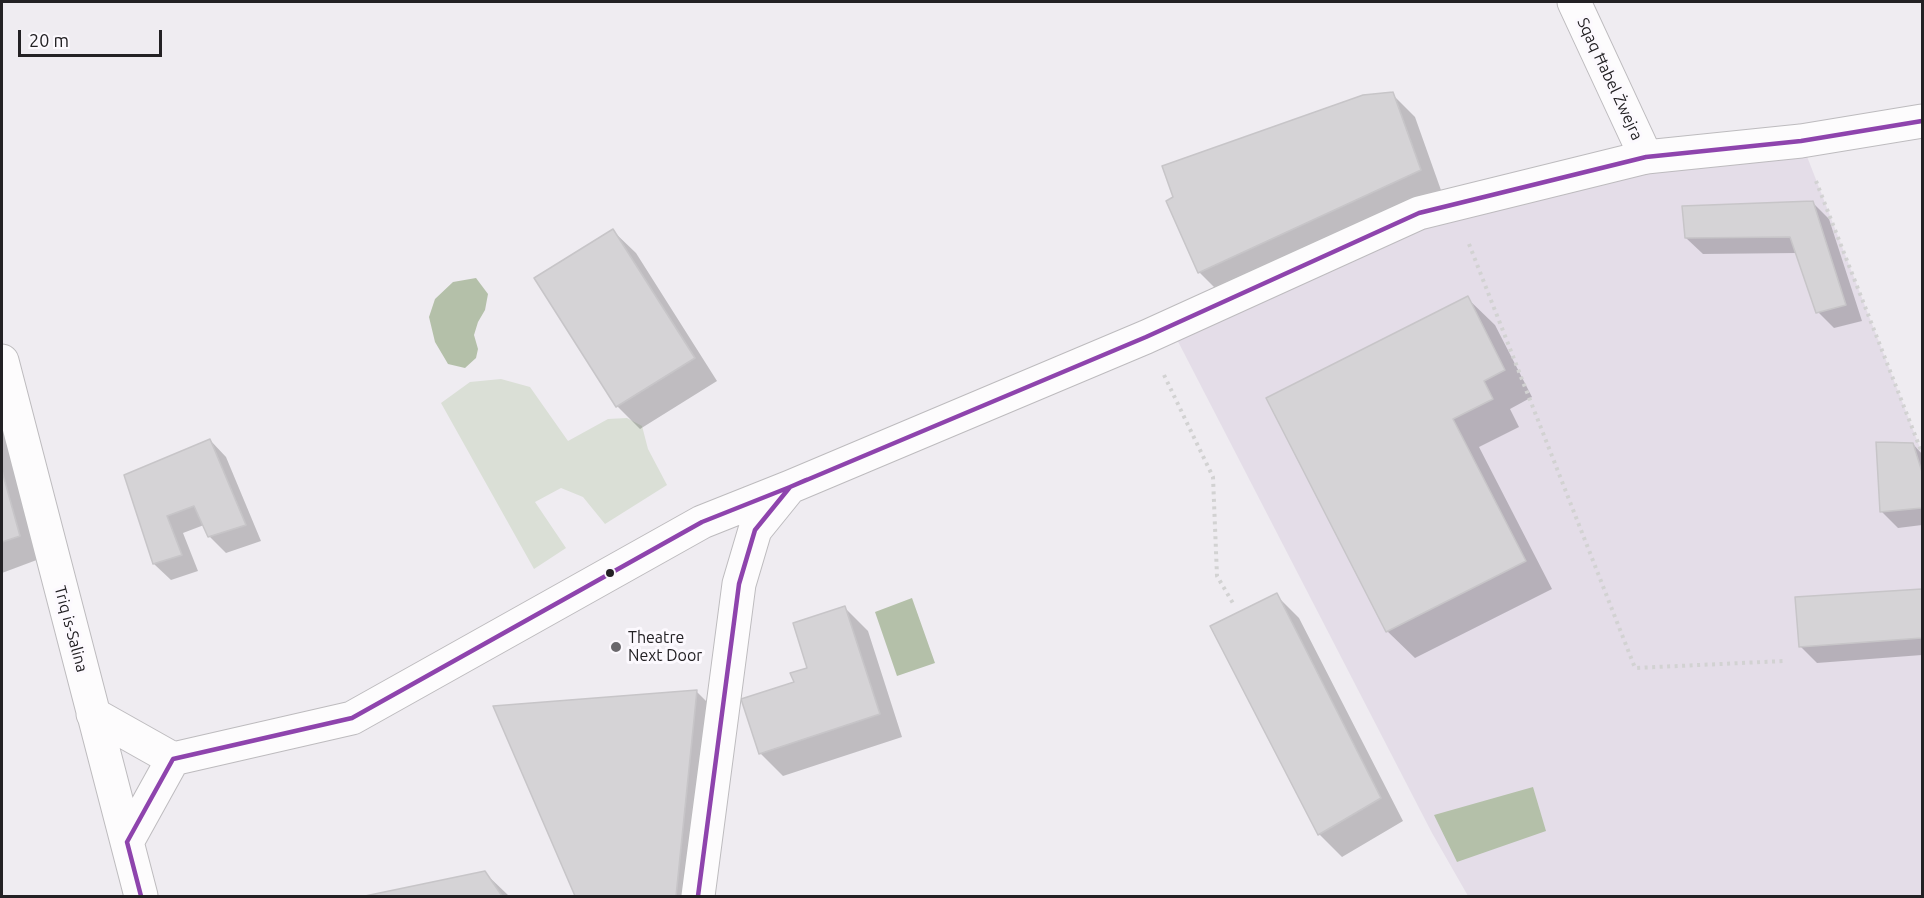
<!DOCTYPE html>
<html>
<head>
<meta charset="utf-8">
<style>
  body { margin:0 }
  #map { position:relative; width:1924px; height:898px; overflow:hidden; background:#efecf1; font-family:Ubuntu,sans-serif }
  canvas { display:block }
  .frame { position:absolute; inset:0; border:3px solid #232124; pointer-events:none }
  .scale { position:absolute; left:18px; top:30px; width:144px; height:27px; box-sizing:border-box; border:3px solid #232124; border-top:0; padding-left:8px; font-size:18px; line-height:21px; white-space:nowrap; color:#232124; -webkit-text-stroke:4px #fcf9fe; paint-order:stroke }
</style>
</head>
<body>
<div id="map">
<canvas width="1924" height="898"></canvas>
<div class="frame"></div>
<div class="scale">20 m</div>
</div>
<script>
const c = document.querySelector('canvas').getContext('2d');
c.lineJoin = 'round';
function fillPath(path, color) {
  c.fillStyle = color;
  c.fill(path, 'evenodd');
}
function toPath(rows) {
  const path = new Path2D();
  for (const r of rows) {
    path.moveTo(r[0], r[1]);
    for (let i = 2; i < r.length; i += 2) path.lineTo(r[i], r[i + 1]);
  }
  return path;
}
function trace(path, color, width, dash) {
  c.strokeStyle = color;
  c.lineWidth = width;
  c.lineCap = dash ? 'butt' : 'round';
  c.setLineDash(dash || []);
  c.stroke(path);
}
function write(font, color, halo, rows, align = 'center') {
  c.font = font + ' Ubuntu,sans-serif';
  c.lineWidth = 6;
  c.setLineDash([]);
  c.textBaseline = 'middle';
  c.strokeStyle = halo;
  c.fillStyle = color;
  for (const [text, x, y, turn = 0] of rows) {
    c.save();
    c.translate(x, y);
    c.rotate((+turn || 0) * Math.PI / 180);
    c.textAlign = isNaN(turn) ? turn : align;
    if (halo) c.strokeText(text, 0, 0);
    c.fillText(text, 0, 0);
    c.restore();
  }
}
const built = toPath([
  [1801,141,1922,453,1922,896,1468,896,1432,833,1170,326,1419,213]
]);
const green = toPath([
  [501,379,530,387,568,441,608,419,627,418,642,426,648,449,667,485,605,524,583,497,561,488,535,502,566,548,534,569,441,403,470,382]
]);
const water = toPath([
  [476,278,488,294,485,310,478,322,474,335,478,349,476,358,465,368,448,364,435,342,429,317,435,299,453,282],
  [912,598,935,663,897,676,875,612],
  [1533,787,1546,831,1457,862,1434,815]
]);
const shadow = toPath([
  [1392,94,1415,117,1442,193,1222,295,1199,272],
  [1812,202,1829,219,1862,321,1834,328,1818,312,1797,253,1703,254,1686,238],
  [613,231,636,253,717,381,640,429,617,406,536,279],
  [1467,298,1495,325,1532,397,1510,409,1519,427,1479,447,1552,589,1415,658,1387,631],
  [2,418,42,558,2,573],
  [210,440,226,457,261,541,226,553,209,536,204,525,183,533,198,571,171,580,154,564,126,476],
  [1913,444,1922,454,1922,525,1898,528,1882,512],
  [1922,590,1922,655,1817,663,1800,646,1796,599],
  [1276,595,1299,618,1403,821,1342,857,1319,834],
  [845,608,868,631,902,737,783,776,760,753,796,683,809,669],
  [697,692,724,719,706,896,577,896,496,708],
  [485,873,509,896,372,896]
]);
const building = toPath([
  [1393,92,1421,170,1198,273,1166,201,1173,197,1162,166,1363,95,1393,92],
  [1813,201,1846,305,1816,313,1790,237,1685,238,1682,206,1813,201],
  [613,229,695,358,616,407,534,278,613,229],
  [1468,296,1505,370,1484,381,1493,399,1453,419,1526,561,1386,632,1266,398,1468,296],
  [210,439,246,525,208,537,194,506,167,516,182,555,153,564,124,475,210,439],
  [1876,442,1913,443,1922,472,1922,508,1880,512,1876,442],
  [2,471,20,536,2,542,2,471],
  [1922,589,1922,638,1799,647,1795,597,1922,589],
  [1277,593,1381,798,1318,835,1210,626,1277,593],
  [845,606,880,714,759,754,741,699,794,682,790,673,807,668,793,623,845,606],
  [697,690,676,896,575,896,493,706,697,690],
  [485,871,502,896,365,896,485,871]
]);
const path = toPath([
  [1816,181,1922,453],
  [1469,244,1635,668,1784,661],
  [1164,375,1213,477,1217,576,1234,605]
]);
const minor = toPath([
  [1574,2,1646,157]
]);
const major = toPath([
  [2,361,141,896],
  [93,714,173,759,352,718,702,522,790,487,1146,337,1419,213,1646,157,1801,141,1922,121],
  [127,842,173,759],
  [698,896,739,584,755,530,789,488]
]);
const bus1 = toPath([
  [141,896,127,842,173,759,352,718,702,522,790,487,1146,337,1419,213,1646,157,1801,141,1922,121],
  [698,896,739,584,755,530,790,487,806,480]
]);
const markers = [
  [610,573,5,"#232124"],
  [616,647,6,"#6a686c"]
];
const streetNames = [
  ["Sqaq Ħabel Żwejra",1610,79,65],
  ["Triq is-Salina",71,629,75]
];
const poiNames = [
  ["Theatre",628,638],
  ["Next Door",628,656]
];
fillPath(built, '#e4dde8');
fillPath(green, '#dadfd6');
fillPath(water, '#b4c0a9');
fillPath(shadow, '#0003');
fillPath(building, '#d5d3d6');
trace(building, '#c7c5c8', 1.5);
trace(minor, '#bdbbbe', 35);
trace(major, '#bdbbbe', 35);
trace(path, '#d2d2d2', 4, [3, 4.5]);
trace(minor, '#fdfcfd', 33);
trace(major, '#fdfcfd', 33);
trace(bus1, '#8e44ad', 4.5);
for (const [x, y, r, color] of markers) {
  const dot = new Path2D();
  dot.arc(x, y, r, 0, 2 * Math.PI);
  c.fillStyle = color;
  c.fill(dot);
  trace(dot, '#fcf9fe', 2);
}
write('16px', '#232124', '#fcf9fe', streetNames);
write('16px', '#232124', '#fcf9fe', poiNames, 'left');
</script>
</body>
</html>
